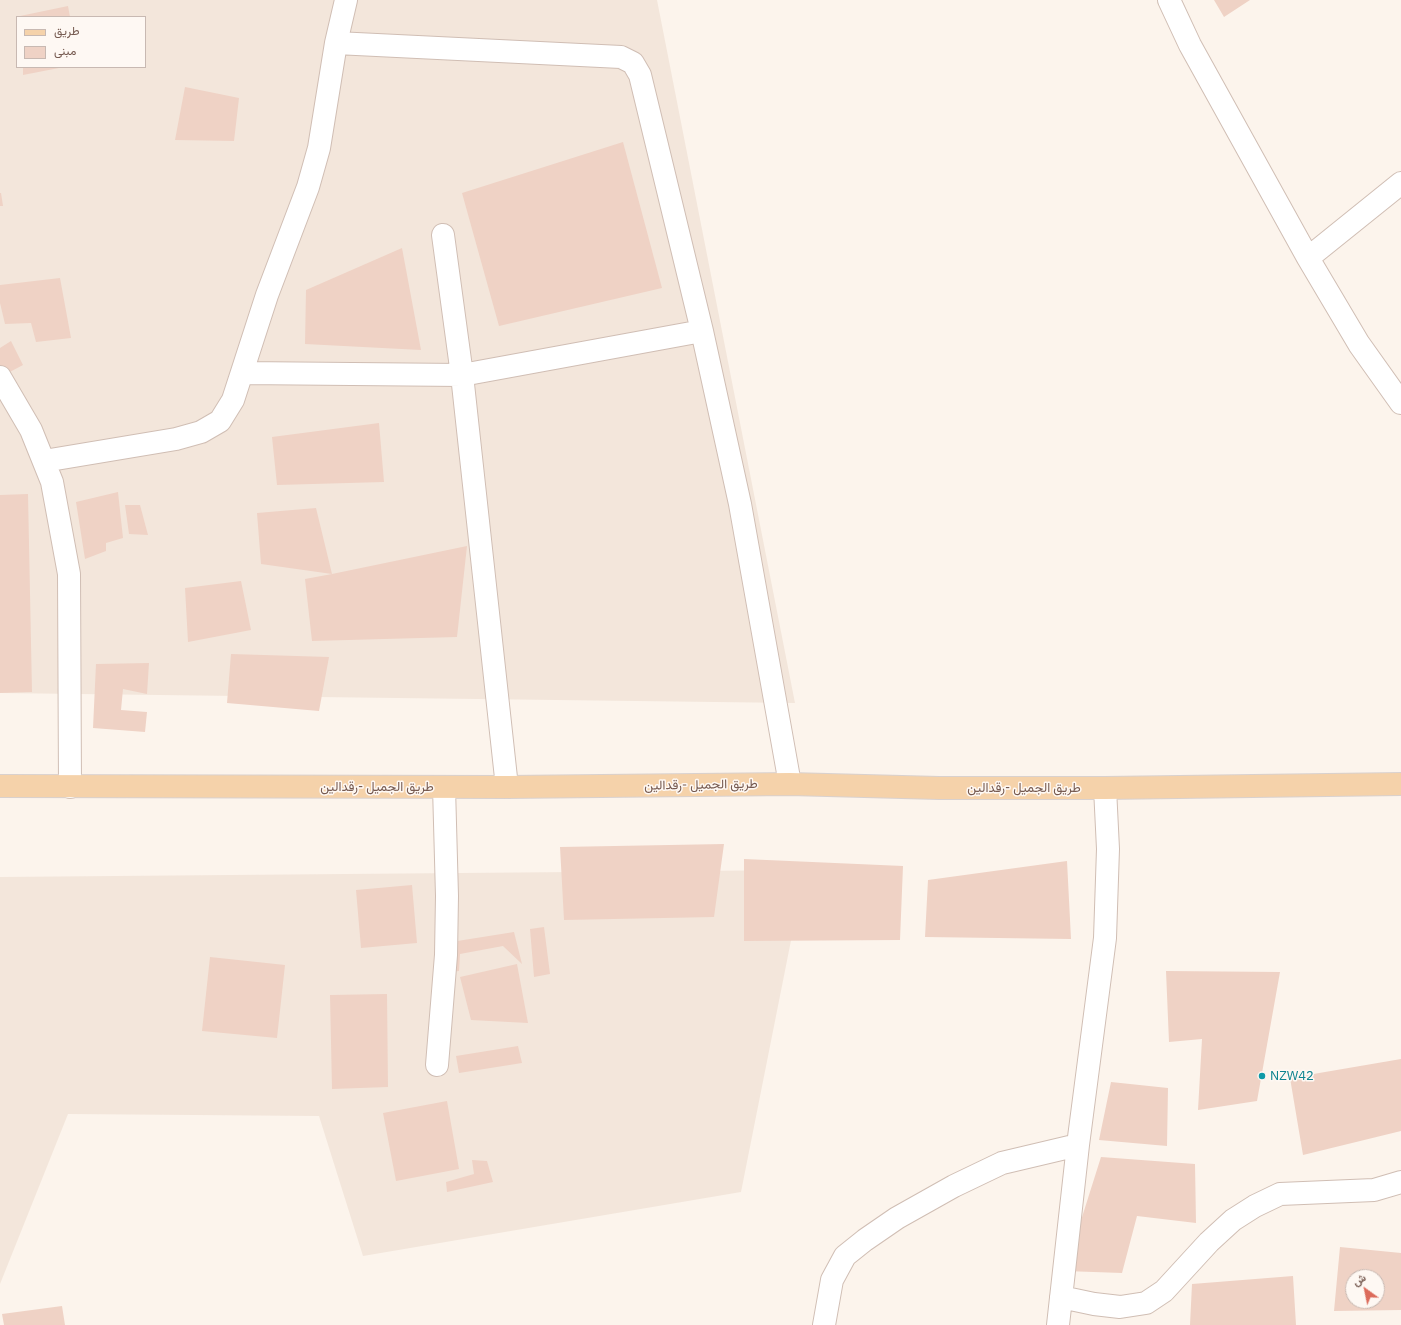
<!DOCTYPE html>
<html>
<head>
<meta charset="utf-8">
<style>
  body { margin:0 }
  #map { position:relative; width:1401px; height:1325px; overflow:hidden; background:#fcf4ec; font-family:"IBM Plex Sans",Vazirmatn,sans-serif }
  canvas { display:block }
  .legend { position:absolute; left:16px; top:16px; width:130px; height:52px; box-sizing:border-box; background:#fef8f3; border:1px solid #c8b9b2; margin:0; padding:5px 7px; list-style:none; font-size:12px; color:#765a50 }
  .legend li { display:flex; align-items:center; gap:8px; height:20px }
  .legend b { width:20px; border:1px solid #c8b9b2 }
  .north { position:absolute; left:1345px; top:1269px; width:40px; height:40px; box-sizing:border-box; background:#fef8f3; border:1px solid #c8b9b2; border-radius:50%; rotate:327deg; font-size:11px; font-weight:700; line-height:16px; text-align:center; color:#765a50 }
  .north::after { content:''; display:block; margin:auto; width:14px; height:18px; background:#dc6b5b; clip-path:polygon(50% 0,100% 100%,50% 72%,0 100%) }
</style>
</head>
<body>
<div id="map">
<canvas width="1401" height="1325"></canvas>
<ul class="legend">
<li><b style="height:5px;background:#f5d2aa"></b>طريق</li>
<li><b style="height:11px;background:#efd2c5"></b>مبنى</li>
</ul>
<div class="north">ش</div>
</div>
<script>
const c = document.querySelector('canvas').getContext('2d');
c.lineJoin = 'round';
function fillPath(path, color) {
  c.fillStyle = color;
  c.fill(path, 'evenodd');
}
function toPath(rows) {
  const path = new Path2D();
  for (const r of rows) {
    path.moveTo(r[0], r[1]);
    for (let i = 2; i < r.length; i += 2) path.lineTo(r[i], r[i + 1]);
  }
  return path;
}
function trace(path, color, width, dash) {
  c.strokeStyle = color;
  c.lineWidth = width;
  c.lineCap = dash ? 'butt' : 'round';
  c.setLineDash(dash || []);
  c.stroke(path);
}
function write(font, color, halo, rows, align = 'center') {
  c.font = font + ' "IBM Plex Sans",Vazirmatn,sans-serif';
  c.lineWidth = 3;
  c.setLineDash([]);
  c.textBaseline = 'middle';
  c.strokeStyle = halo;
  c.fillStyle = color;
  for (const [text, x, y, turn = 0] of rows) {
    c.save();
    c.translate(x, y);
    c.rotate((+turn || 0) * Math.PI / 180);
    c.textAlign = isNaN(turn) ? turn : align;
    if (halo) c.strokeText(text, 0, 0);
    c.fillText(text, 0, 0);
    c.restore();
  }
}
const residential = toPath([
  [0,0,657,0,795,703,0,693],
  [17,17,145,17,145,67,17,67],
  [805,870,741,1192,363,1256,319,1116,68,1114,0,1284,0,877]
]);
const building = toPath([
  [1214,0,1250,0,1224,17],
  [68,6,70,17,20,17,20,16],
  [23,67,59,67,59,68,23,75],
  [185,87,239,98,234,141,175,140],
  [623,142,662,288,499,326,462,193],
  [0,193,1,193,3,206,0,206],
  [402,248,421,350,305,344,306,290],
  [60,278,71,338,36,342,31,323,5,324,0,303,0,285],
  [11,341,23,365,4,375,0,367,0,348],
  [379,423,384,482,277,485,272,437],
  [118,492,123,538,106,543,106,551,85,559,76,502],
  [28,494,32,692,0,693,0,495],
  [125,505,140,505,148,535,129,534],
  [316,508,332,574,467,546,457,637,312,641,305,579,332,574,261,564,257,513],
  [241,581,251,630,188,642,185,588],
  [231,654,329,657,319,711,227,703],
  [149,663,147,694,123,689,121,710,147,712,145,732,93,728,96,664],
  [724,844,714,917,564,920,560,847],
  [744,859,903,866,900,940,744,941],
  [1067,861,1071,939,925,937,928,880],
  [412,885,417,943,361,948,356,890],
  [544,927,550,974,534,977,530,929],
  [514,932,522,964,503,946,460,954,459,971,449,972,451,942],
  [210,957,285,965,277,1038,202,1031],
  [517,964,528,1023,471,1020,460,977],
  [1166,971,1280,972,1257,1101,1198,1110,1202,1039,1169,1042],
  [387,994,388,1087,332,1089,330,995],
  [518,1046,522,1063,459,1073,456,1056],
  [1401,1059,1401,1131,1303,1155,1290,1078],
  [1111,1082,1168,1088,1167,1146,1099,1140],
  [447,1101,459,1169,396,1181,383,1113],
  [1101,1157,1195,1164,1196,1223,1137,1216,1122,1273,1065,1271],
  [472,1160,487,1161,493,1182,447,1192,446,1182,474,1174],
  [1340,1247,1401,1253,1401,1310,1334,1311],
  [1353,1277,1377,1277,1377,1301,1353,1301],
  [1293,1276,1296,1325,1190,1325,1192,1284],
  [62,1306,65,1325,4,1325,2,1314]
]);
const minor = toPath([
  [1169,0,1190,45,1308,258,1359,344,1401,403],
  [336,43,621,57,633,63,640,75,702,331,740,504,790,784],
  [443,235,462,375,507,787],
  [1308,258,1401,183],
  [242,373,462,375,702,331],
  [0,377,31,430,52,482,69,574,70,787],
  [44,461,176,439,201,432,220,421,233,400,267,295,308,187,319,148,336,43,346,0],
  [437,1065,446,955,447,896,444,787],
  [1061,1297,1094,1304,1120,1307,1146,1303,1164,1291,1209,1242,1233,1220,1255,1206,1280,1194,1374,1190,1401,1182],
  [824,1325,832,1280,845,1256,865,1240,897,1218,954,1186,1002,1163,1078,1145],
  [1058,1325,1078,1145,1105,938,1108,849,1105,788]
]);
const primary = toPath([
  [0,786,507,787,790,784,939,788,1105,788,1401,784]
]);
const markers = [
  [1262,1076,4,"#0f9aa8"]
];
const streetNames = [
  ["طريق الجميل -رقدالين",701,785,-1],
  ["طريق الجميل -رقدالين",377,787],
  ["طريق الجميل -رقدالين",1024,788]
];
const cultureNames = [
  ["NZW42",1270,1076]
];
fillPath(residential, '#f3e6db');
fillPath(building, '#efd2c5');
trace(minor, '#d0beb4', 24);
trace(primary, '#d9d1ce', 24);
trace(minor, '#fff', 22);
trace(primary, '#f5d2aa', 22);
for (const [x, y, r, color] of markers) {
  const dot = new Path2D();
  dot.arc(x, y, r, 0, 2 * Math.PI);
  c.fillStyle = color;
  c.fill(dot);
  trace(dot, '#fef8f3', 1.5);
}
write('13px', '#765a50', '#fef8f3', streetNames);
write('13px', '#0d838f', '#fef8f3', cultureNames, 'left');
</script>
</body>
</html>
